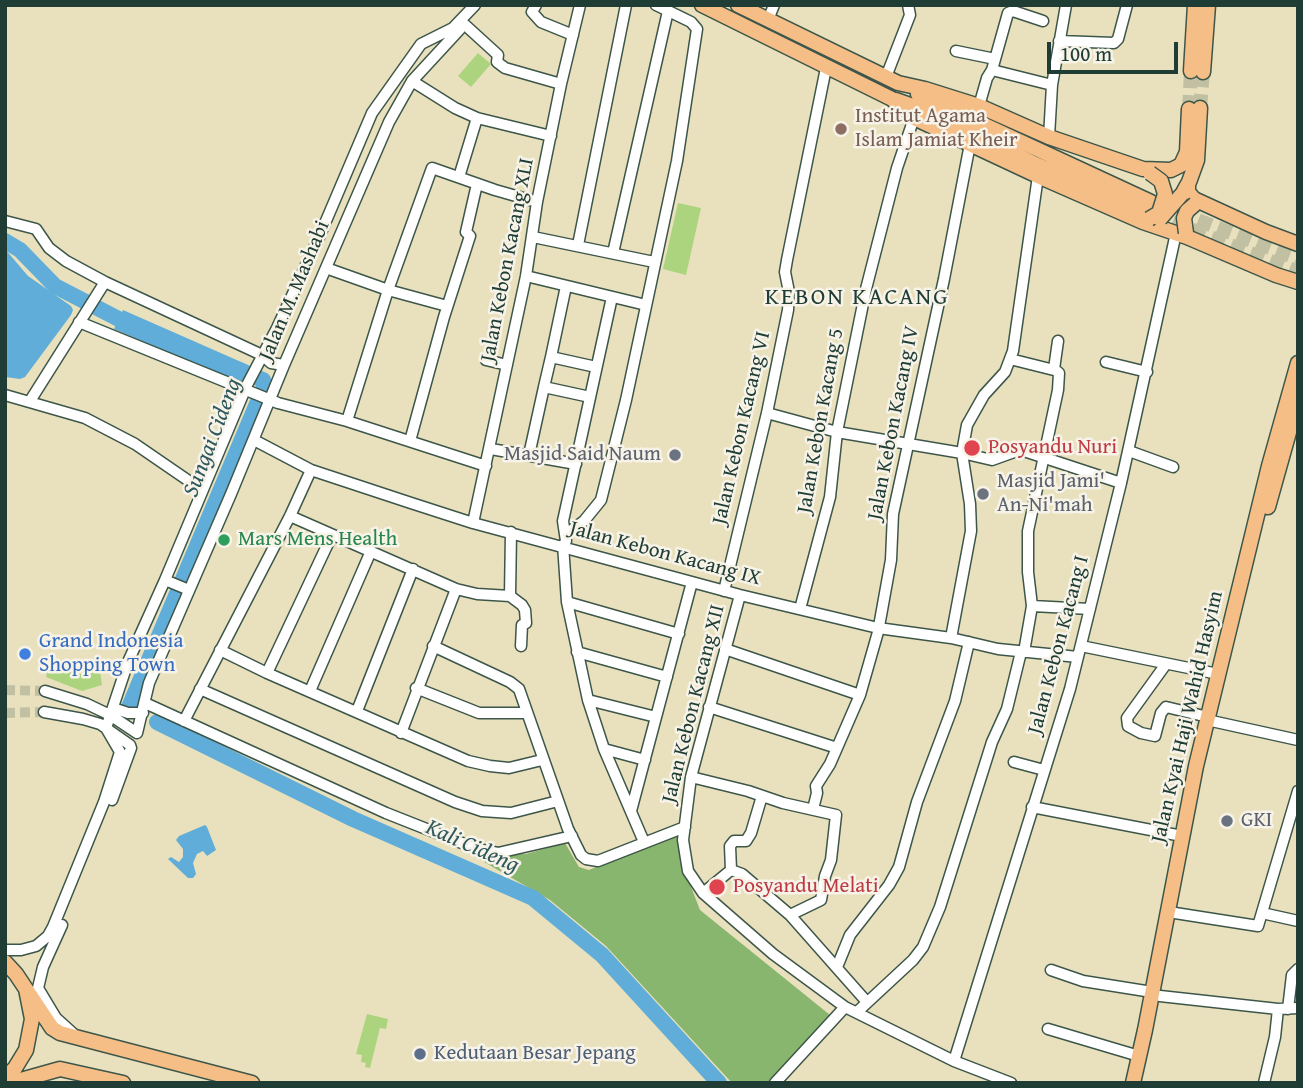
<!DOCTYPE html>
<html>
<head>
<meta charset="utf-8">
<style>
  body { margin:0 }
  #map { position:relative; width:1303px; height:1088px; overflow:hidden; background:#e9e1bd; font-family:"Gentium Book Plus",serif }
  canvas { display:block }
  .frame { position:absolute; inset:0; border:7px solid #1f3d34; pointer-events:none }
  .scale { position:absolute; left:1047px; top:42px; width:131px; height:32px; box-sizing:border-box; border:4px solid #1f3d34; border-top:0; padding-left:9px; font-size:21px; line-height:24px; white-space:nowrap; color:#1f3d34; -webkit-text-stroke:5px #f7f3e8; paint-order:stroke }
</style>
</head>
<body>
<div id="map">
<canvas width="1303" height="1088"></canvas>
<div class="frame"></div>
<div class="scale">100 m</div>
</div>
<script>
const c = document.querySelector('canvas').getContext('2d');
c.lineJoin = 'round';
function fillPath(path, color) {
  c.fillStyle = color;
  c.fill(path, 'evenodd');
}
function toPath(rows) {
  const path = new Path2D();
  for (const r of rows) {
    path.moveTo(r[0], r[1]);
    for (let i = 2; i < r.length; i += 2) path.lineTo(r[i], r[i + 1]);
  }
  return path;
}
function trace(path, color, width, dash) {
  c.strokeStyle = color;
  c.lineWidth = width;
  c.lineCap = dash ? 'butt' : 'round';
  c.setLineDash(dash || []);
  c.stroke(path);
}
function write(font, color, halo, rows, align = 'center') {
  c.font = font + ' "Gentium Book Plus",serif';
  c.lineWidth = 5;
  c.setLineDash([]);
  c.textBaseline = 'middle';
  c.strokeStyle = halo;
  c.fillStyle = color;
  for (const [text, x, y, turn = 0] of rows) {
    c.save();
    c.translate(x, y);
    c.rotate((+turn || 0) * Math.PI / 180);
    c.textAlign = isNaN(turn) ? turn : align;
    if (halo) c.strokeText(text, 0, 0);
    c.fillText(text, 0, 0);
    c.restore();
  }
}
const green = toPath([
  [478,53,491,64,471,87,458,76],
  [678,203,701,208,686,275,663,269],
  [48,667,86,675,100,670,102,685,82,691,46,677],
  [367,1014,388,1019,386,1029,380,1028,370,1068,365,1067,366,1063,361,1062,362,1055,356,1054]
]);
const forest = toPath([
  [676,833,681,861,700,910,830,1015,769,1083,732,1083,606,946,550,900,472,855,526,854,565,843,579,867,589,870]
]);
const water = toPath([
  [5,249,28,276,71,306,73,310,71,315,25,377,20,379,5,377],
  [123,310,248,365,241,384,114,329],
  [205,825,207,827,216,850,207,856,203,851,197,854,193,863,196,874,193,878,188,878,168,859,171,857,179,862,183,857,183,849,176,840,179,836]
]);
const river = toPath([
  [5,241,20,250,55,286,136,328],
  [129,707,264,387,263,380,237,369],
  [157,722,353,819,533,898,602,955,719,1083]
]);
const minorTunnel = toPath([
  [5,690,45,691],
  [5,713,44,712]
]);
const majorTunnel = toPath([
  [1200,108,1203,72],
  [1189,109,1191,71],
  [1159,205,1298,259],
  [1153,214,1298,272]
]);
const minor = toPath([
  [536,5,532,12,541,22,573,35],
  [768,20,774,5],
  [464,24,498,55,497,62,505,68,561,84],
  [1059,41,1114,43,1118,39,1127,5],
  [956,51,995,59],
  [992,70,1052,85],
  [886,77,910,15,908,5],
  [412,81,455,108,477,118,551,136],
  [979,106,987,78,992,70,1008,13,1013,11,1043,21],
  [1049,137,1052,85,1066,5],
  [459,177,477,118],
  [5,221,36,229,49,248,66,261,105,282,262,355,271,363,284,365],
  [533,237,654,262],
  [578,245,626,5],
  [613,253,668,11],
  [326,268,388,290,447,306],
  [526,276,646,305],
  [566,286,551,357,596,367],
  [79,322,278,403,347,421,486,466],
  [1010,359,1054,370],
  [486,360,507,365],
  [1106,362,1147,372],
  [544,387,551,357],
  [5,395,85,418,135,444,202,490],
  [30,401,105,282],
  [767,413,837,432,962,453,992,460,1017,451,1024,451,1121,483],
  [347,421,388,290,432,168,495,190,537,202],
  [254,440,311,470,411,503,473,523,740,595,878,628,951,638,998,649,1078,657],
  [410,441,444,317,470,236,466,232,477,184],
  [491,449,576,464],
  [1129,451,1173,467],
  [529,455,544,387,590,397],
  [290,516,456,589,477,594,510,596],
  [473,523,526,276,537,202,561,84,580,5],
  [566,534,584,521,601,500,626,400,677,161,697,29,691,22,656,5],
  [566,541,563,521,612,297],
  [563,545,567,602,588,700,604,749,644,842],
  [165,580,189,590],
  [724,591,767,413,788,310,789,292,785,272,787,260,826,68],
  [740,595,691,777,683,840,688,871,703,893,773,954,845,1007,954,1061,1011,1083],
  [510,596,511,532],
  [510,596,522,605,525,610,526,623,522,625,521,646],
  [567,602,679,634],
  [1032,606,1090,609],
  [800,609,830,497,837,432,866,289,897,168,914,118],
  [951,638,971,531,970,504,962,453,967,425,984,395,1005,372,1013,351,1038,176],
  [433,646,510,682,519,689,568,829,581,855,586,859,598,861,685,827],
  [1081,646,1218,674],
  [725,649,860,695],
  [220,650,267,673,468,761,490,766,509,768,542,760],
  [577,652,667,677],
  [1024,652,1032,606,1028,572,1028,531,1058,390,1059,373,1054,369,1058,341],
  [1166,664,1127,718,1128,726,1141,733,1155,736,1161,713,1166,707,1208,717],
  [267,673,332,535],
  [416,688,479,713,527,713],
  [200,689,455,802,482,811,511,813,558,801],
  [45,691,87,704,110,715,137,733,149,683,231,494,284,365,389,122,412,81,460,29],
  [310,691,371,551],
  [588,700,656,717],
  [145,703,386,813,477,849,498,853,572,836],
  [709,707,837,748],
  [113,708,128,713,143,713],
  [357,711,413,569],
  [44,712,83,719,100,724,130,745,131,748,112,800],
  [1207,720,1298,740],
  [184,721,290,516,311,470],
  [401,733,456,589],
  [604,749,645,760],
  [1014,762,1044,770],
  [691,777,748,791,783,803,836,815,831,860,825,876,821,900,790,915],
  [1032,807,1182,836],
  [813,809,817,793,816,786,830,764,860,695,878,632,891,560,893,514,944,279,970,144],
  [631,811,692,582],
  [731,870,742,874,790,915,866,1001],
  [731,870,730,846,734,841,746,841,751,833,762,796],
  [703,893,731,870],
  [1175,913,1258,926,1298,791],
  [1262,913,1298,921],
  [62,925,43,967,38,988,56,1018,77,1037],
  [5,950,21,950,36,946,48,936,53,927,104,802,120,752,106,728,128,662,165,580,247,385,277,328,320,235,372,113,421,44,453,28,475,5],
  [837,967,850,935,889,885,899,867,917,802,955,701,969,642],
  [1051,970,1083,981,1152,992],
  [1160,996,1278,1009,1298,1008],
  [1288,1009,1292,975,1298,969],
  [857,1012,913,960,923,947,940,907,992,742,1007,709,1021,652],
  [1048,1029,1139,1056],
  [954,1061,1070,689,1121,483,1176,233],
  [775,1083,845,1007],
  [1264,1083,1275,1037,1278,1009]
]);
const major = toPath([
  [702,5,892,99,914,118,1038,176,1143,222,1187,237,1276,275,1298,282],
  [738,5,898,83,925,89,979,106,1049,137,1143,169,1171,170,1181,165,1187,152,1189,109],
  [1191,71,1195,5],
  [1203,72,1208,5],
  [918,94,1151,202],
  [896,100,930,112,1035,164,1147,212],
  [1188,186,1188,192,1194,199,1266,232,1298,244],
  [1184,191,1189,182,1197,160,1200,108],
  [1268,507,1298,400],
  [5,962,16,974,26,989,32,1019,26,1050,15,1068,5,1078],
  [26,989,52,1028,60,1033,252,1083],
  [10,1083,60,1069,123,1083],
  [1133,1083,1145,1030,1196,766,1269,466,1298,363]
]);
const majorBridge = toPath([
  [1149,219,1159,213,1165,194,1161,181,1150,173],
  [1160,219,1182,194],
  [1186,233,1184,218,1187,211,1195,204]
]);
const markers = [
  [841,129,7,"#8d6e63"],
  [972,448,9,"#e0444e"],
  [675,455,7,"#6b7280"],
  [983,494,7,"#6b7280"],
  [224,540,7,"#2e9e5b"],
  [25,654,7,"#3f7fe0"],
  [1227,821,7,"#6b7280"],
  [717,887,9,"#e0444e"],
  [420,1054,7,"#5c6f8a"]
];
const educationNames = [
  ["Institut Agama",855,117],
  ["Islam Jamiat Kheir",855,141]
];
const streetNames = [
  ["Jalan Kebon Kacang XLI",508,260,-79],
  ["Jalan M. Mashabi",295,291,-67],
  ["Jalan Kebon Kacang 5",821,421,-80],
  ["Jalan Kebon Kacang IV",894,423,-79],
  ["Jalan Kebon Kacang VI",742,428,-77],
  ["Jalan Kebon Kacang IX",665,554,15],
  ["Jalan Kebon Kacang I",1059,645,-75],
  ["Jalan Kebon Kacang XII",694,704,-76],
  ["Jalan Kyai Haji Wahid Hasyim",1188,717,-77]
];
const healthNames = [
  ["Posyandu Nuri",988,448],
  ["Posyandu Melati",733,887]
];
const worshipNames = [
  ["Masjid Said Naum",661,455,"right"],
  ["Masjid Jami'",997,482],
  ["An-Ni'mah",997,506],
  ["GKI",1241,821]
];
const leisureNames = [
  ["Mars Mens Health",238,540]
];
const shopNames = [
  ["Grand Indonesia",39,642],
  ["Shopping Town",39,666]
];
const serviceNames = [
  ["Kedutaan Besar Jepang",434,1054]
];
const waterNames = [
  ["Sungai Cideng",213,438,-69],
  ["Kali Cideng",472,847,24]
];
const quarterNames = [
  ["KEBON KACANG",857,298]
];
fillPath(green, '#acd47f');
fillPath(forest, '#89b66e');
fillPath(water, '#5fadd8');
trace(river, '#5fadd8', 16);
trace(minorTunnel, '#c1c0a2', 10, [10, 5]);
trace(majorTunnel, '#c1c0a2', 14, [14, 7]);
trace(minor, '#3d5649', 13);
trace(major, '#3d5649', 17);
trace(minor, '#fff', 10);
trace(major, '#f6be87', 14);
trace(majorBridge, '#3d5649', 17, []);
trace(majorBridge, '#f6be87', 14);
for (const [x, y, r, color] of markers) {
  const dot = new Path2D();
  dot.arc(x, y, r, 0, 2 * Math.PI);
  c.fillStyle = color;
  c.fill(dot);
  trace(dot, '#f7f3e8', 2.5);
}
write('21px', '#785e54', '#f7f3e8', educationNames, 'left');
write('21px', '#1f3d34', '#f7f3e8', streetNames);
write('21px', '#be3a42', '#f7f3e8', healthNames, 'left');
write('21px', '#5b616d', '#f7f3e8', worshipNames, 'left');
write('21px', '#27864d', '#f7f3e8', leisureNames, 'left');
write('21px', '#366cbe', '#f7f3e8', shopNames, 'left');
write('21px', '#4e5e75', '#f7f3e8', serviceNames, 'left');
write('italic 23px', '#2f595d', '#f7f3e8', waterNames);
c.letterSpacing = '2px';
write('24px', '#1f3d34', '#f7f3e8', quarterNames);
c.letterSpacing = '0px';
</script>
</body>
</html>
